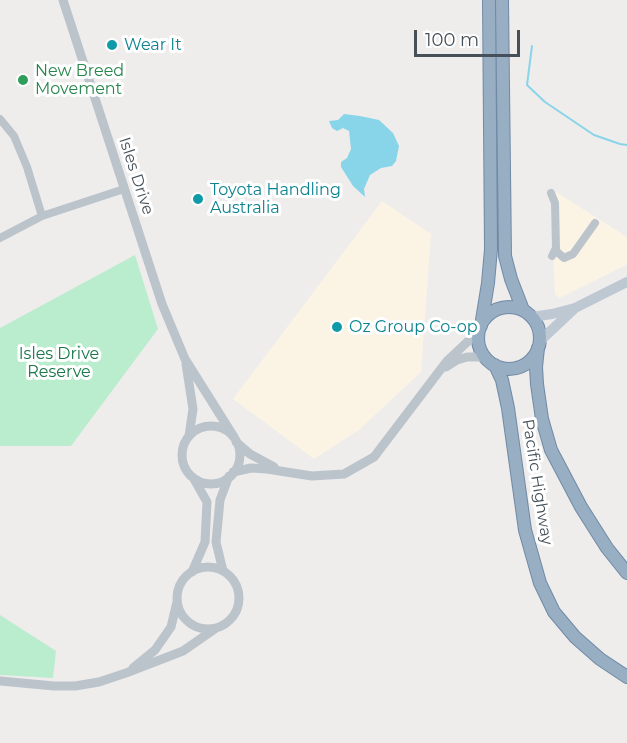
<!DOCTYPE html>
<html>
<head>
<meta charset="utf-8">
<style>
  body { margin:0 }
  #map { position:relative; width:627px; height:743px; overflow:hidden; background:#efecec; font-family:Montserrat,sans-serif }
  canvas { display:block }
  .scale { position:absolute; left:414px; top:30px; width:106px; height:27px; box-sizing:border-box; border:3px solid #455059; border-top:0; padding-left:8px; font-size:18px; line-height:21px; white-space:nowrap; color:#455059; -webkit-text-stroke:4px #fff; paint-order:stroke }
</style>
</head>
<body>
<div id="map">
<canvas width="627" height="743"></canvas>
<div class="scale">100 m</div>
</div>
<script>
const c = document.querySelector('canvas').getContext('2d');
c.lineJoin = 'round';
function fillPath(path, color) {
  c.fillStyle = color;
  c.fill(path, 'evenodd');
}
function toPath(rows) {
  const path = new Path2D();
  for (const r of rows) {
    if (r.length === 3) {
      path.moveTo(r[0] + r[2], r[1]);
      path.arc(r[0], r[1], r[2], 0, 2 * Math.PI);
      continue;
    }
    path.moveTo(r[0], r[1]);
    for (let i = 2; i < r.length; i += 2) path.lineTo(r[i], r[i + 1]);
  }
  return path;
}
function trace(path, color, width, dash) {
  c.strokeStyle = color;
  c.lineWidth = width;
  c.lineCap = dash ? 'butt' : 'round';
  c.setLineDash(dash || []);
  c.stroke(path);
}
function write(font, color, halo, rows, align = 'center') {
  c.font = font + ' Montserrat,sans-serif';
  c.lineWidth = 6;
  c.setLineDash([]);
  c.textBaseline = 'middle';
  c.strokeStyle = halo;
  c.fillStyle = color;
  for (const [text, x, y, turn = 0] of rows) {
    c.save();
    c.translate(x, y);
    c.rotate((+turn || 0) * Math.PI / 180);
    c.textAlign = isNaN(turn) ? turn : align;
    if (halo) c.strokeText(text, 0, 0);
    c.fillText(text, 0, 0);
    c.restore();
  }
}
const commercial = toPath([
  [553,190,627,237,627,263,626,265,559,298,555,294,551,204],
  [382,201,431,234,421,372,359,430,314,459,233,399]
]);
const green = toPath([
  [135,255,158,329,71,446,0,446,0,328],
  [0,615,56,651,53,678,0,675]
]);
const water = toPath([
  [344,114,360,116,379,120,393,133,399,146,396,161,392,166,381,168,370,175,364,189,365,197,353,186,341,167,341,162,347,158,351,149,349,131,343,128,337,131,332,128,329,121,338,120]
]);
const stream = toPath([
  [532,46,527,85,545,102,594,135,620,144,627,145]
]);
const minor = toPath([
  [0,119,14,136,27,167,42,216],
  [551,193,555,203,556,248,552,256],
  [0,238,42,216,124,189],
  [555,250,564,258,573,254,595,223]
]);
const tertiary = toPath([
  [63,0,162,304,185,359,234,437],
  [186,364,193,409,189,436],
  [446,367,457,360,467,357,485,357],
  [211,455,29],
  [236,442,250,454,274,467],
  [233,472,251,468,267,469,312,476,344,474,374,457,447,361,480,330],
  [208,598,31],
  [223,571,216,542,220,500,229,476],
  [192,572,205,542,207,502,194,479],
  [133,668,155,650,171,627,177,602],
  [0,681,54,686,75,686,99,682,126,673,183,651,216,628]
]);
const secondary = toPath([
  [532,317,552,314,575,308,627,282],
  [540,341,575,308]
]);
const trunk = toPath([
  [502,0,505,256,511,279,523,310],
  [509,338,31],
  [481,326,488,283,491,249,489,0],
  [538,348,536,367,537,384,542,419,551,450,581,507,607,548,627,573],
  [495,365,502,380,508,408,525,530,540,583,554,612,575,637,600,659,627,677]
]);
const markers = [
  [112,45,6,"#0f9aa8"],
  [23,80,6,"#2e9e5b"],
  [198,199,6,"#0f9aa8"],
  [337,327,6,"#0f9aa8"]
];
const cultureNames = [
  ["Wear It",124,45],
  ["Toyota Handling",210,190],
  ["Australia",210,208],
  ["Oz Group Co-op",349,327]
];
const leisureNames = [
  ["New Breed",35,71],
  ["Movement",35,89]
];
const streetNames = [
  ["Isles Drive",136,176,72],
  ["Pacific Highway",537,482,81]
];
const parkNames = [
  ["Isles Drive",59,354],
  ["Reserve",59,372]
];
fillPath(commercial, '#fbf4e4');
fillPath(green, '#baedce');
fillPath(water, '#88d5e9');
trace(stream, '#88d5e9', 2);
trace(trunk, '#708aa6', 14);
trace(minor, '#bbc4cb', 8);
trace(tertiary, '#bbc4cb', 9);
trace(secondary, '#bdc8d3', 10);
trace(trunk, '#98aec2', 12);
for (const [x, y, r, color] of markers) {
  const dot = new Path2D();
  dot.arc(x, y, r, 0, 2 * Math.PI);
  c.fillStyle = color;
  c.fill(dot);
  trace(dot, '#fff', 2);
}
write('16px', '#0d838f', '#fff', cultureNames, 'left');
write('16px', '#27864d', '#fff', leisureNames, 'left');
write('16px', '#455059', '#fff', streetNames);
write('16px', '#197748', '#fff', parkNames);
</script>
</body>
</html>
